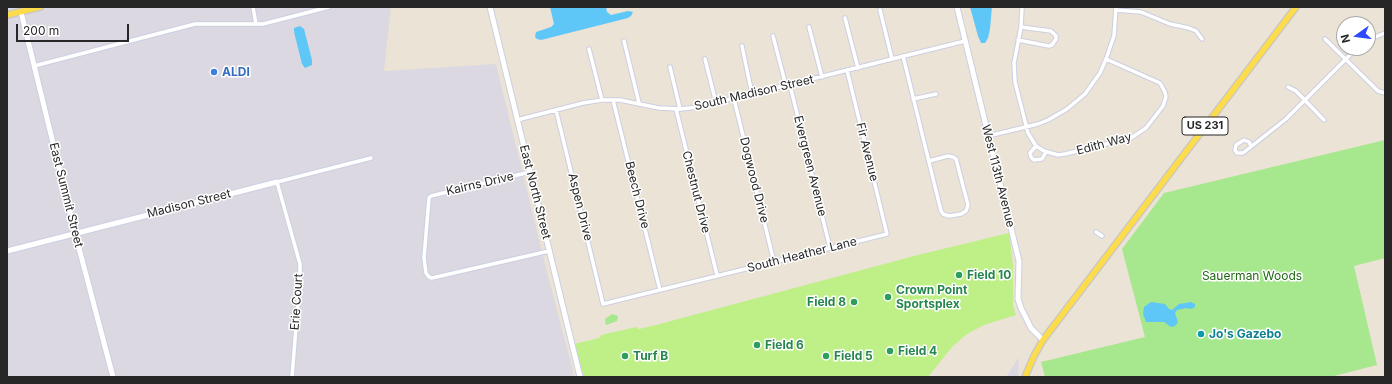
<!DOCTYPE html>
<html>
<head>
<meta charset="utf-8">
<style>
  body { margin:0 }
  #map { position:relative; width:1392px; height:384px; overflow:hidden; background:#ebe3d6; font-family:Inter,sans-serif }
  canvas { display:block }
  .frame { position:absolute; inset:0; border:8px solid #272727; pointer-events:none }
  .north { position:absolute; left:1336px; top:16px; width:40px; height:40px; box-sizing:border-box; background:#fff; border:1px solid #a9a9a9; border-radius:50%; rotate:256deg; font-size:11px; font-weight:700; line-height:16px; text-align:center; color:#272727 }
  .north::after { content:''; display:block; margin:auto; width:14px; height:18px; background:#2f4bff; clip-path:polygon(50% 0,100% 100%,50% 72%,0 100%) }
  .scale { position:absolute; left:16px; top:24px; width:113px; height:18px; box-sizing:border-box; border:2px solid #272727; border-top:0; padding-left:5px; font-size:12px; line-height:14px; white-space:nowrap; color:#272727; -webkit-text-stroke:3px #fff; paint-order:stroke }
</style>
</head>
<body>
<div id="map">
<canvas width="1392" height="384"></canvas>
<div class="frame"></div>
<div class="north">N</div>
<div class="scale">200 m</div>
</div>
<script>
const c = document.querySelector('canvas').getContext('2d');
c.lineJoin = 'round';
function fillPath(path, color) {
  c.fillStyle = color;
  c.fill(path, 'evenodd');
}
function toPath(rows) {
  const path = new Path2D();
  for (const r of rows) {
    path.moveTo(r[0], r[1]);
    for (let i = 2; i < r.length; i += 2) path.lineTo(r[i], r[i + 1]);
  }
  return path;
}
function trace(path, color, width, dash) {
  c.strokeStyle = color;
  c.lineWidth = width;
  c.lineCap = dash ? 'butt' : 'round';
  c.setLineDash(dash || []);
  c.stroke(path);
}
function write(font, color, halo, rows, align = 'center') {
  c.font = font + ' Inter,sans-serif';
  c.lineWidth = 3;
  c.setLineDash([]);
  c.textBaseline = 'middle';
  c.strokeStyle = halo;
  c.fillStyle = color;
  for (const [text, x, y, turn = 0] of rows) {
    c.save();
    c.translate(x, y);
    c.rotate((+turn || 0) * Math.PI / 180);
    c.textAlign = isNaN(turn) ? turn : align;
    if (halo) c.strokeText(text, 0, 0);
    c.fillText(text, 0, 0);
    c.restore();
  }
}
const industrial = toPath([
  [7,7,391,7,384,71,496,64,546,268,574,375,568,377,7,377],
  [1019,357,1018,377,1006,377]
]);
const green = toPath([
  [1385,140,1385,258,1354,266,1377,365,1330,377,1045,377,1041,362,1145,337,1122,249,1164,193],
  [612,314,618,316,617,321,606,325,605,319]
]);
const pitch = toPath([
  [1009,233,1013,265,1013,306,1016,315,984,325,967,334,952,347,928,377,584,377,574,344,599,338,601,335,636,327,639,329,656,325,918,255]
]);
const water = toPath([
  [550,7,606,7,607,12,611,15,628,11,633,12,631,16,628,18,541,40,537,39,535,37,536,32,551,27,554,24],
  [970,7,992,7,990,29,988,38,985,43,981,43,978,36],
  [300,26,304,29,312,60,312,65,305,68,302,64,294,32,294,28],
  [1151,302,1165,304,1169,309,1172,310,1179,304,1191,302,1195,304,1195,307,1191,309,1186,308,1177,310,1175,313,1178,322,1175,326,1171,327,1164,322,1146,322,1143,314,1144,307]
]);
const street = toPath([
  [253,7,256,24],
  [1022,7,1021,27,1014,63,1015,82,1028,133,1036,146,1044,151,1058,155,1065,154,1131,138,1146,128,1163,106,1166,97,1165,92,1160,83,1106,59],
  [880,10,892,59],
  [1116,10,1141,12,1170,24,1189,28,1196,31,1202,39],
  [845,18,858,68],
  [809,27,822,77],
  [773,36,786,86],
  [1325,39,1378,91,1385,93],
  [1018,40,1049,46,1052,45,1056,39,1056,36,1051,31,1021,27],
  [1368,40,1385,33],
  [624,41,639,103],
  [742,46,752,94],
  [589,49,602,100],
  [903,56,941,211,943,214,949,216,961,214,966,211,968,205,956,159,953,157,948,156,929,161],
  [705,59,716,103],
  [34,66,195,24,263,24,329,7],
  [670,67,680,109],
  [790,85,830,248],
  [1288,87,1296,91,1324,120],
  [734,99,774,262],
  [913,99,936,94],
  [613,100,660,290],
  [676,109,717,275],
  [556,110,603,304,887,234,847,70],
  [517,120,583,103,602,100,620,100,659,108,680,109,698,107,965,41],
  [988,136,1038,124,1048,120,1067,109,1085,94,1100,73,1106,59,1114,36,1116,7],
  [1036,146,1030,153,1031,157,1034,160,1042,159,1046,152],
  [1251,146,1249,142,1244,140,1236,145,1235,150,1237,153,1243,153,1286,119,1357,48],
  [530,172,431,196,429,198,424,258,426,273,429,277,432,278,549,251],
  [1096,232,1102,236],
  [292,377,300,278,300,264,277,182,371,158]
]);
const secondary = toPath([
  [490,7,580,377],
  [957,7,1019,261,1018,299,1021,308,1031,328,1043,340],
  [21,12,75,233,113,377],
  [7,251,277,182]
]);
const primary = toPath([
  [7,15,40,7],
  [1025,377,1034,356,1043,340,1296,7]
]);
const markers = [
  [214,72,4,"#3f7fe0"],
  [959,275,4,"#2e9e5b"],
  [888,297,4,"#2e9e5b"],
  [854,302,4,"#2e9e5b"],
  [1201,334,4,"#0f9aa8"],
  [757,345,4,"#2e9e5b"],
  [890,351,4,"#2e9e5b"],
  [625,356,4,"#2e9e5b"],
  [826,356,4,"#2e9e5b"]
];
const shields = [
  [1205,126,46]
];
const shieldNames = [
  ["US 231",1205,126]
];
const shopNames = [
  ["ALDI",222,72]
];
const streetNames = [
  ["South Madison Street",754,93,-13],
  ["Edith Way",1104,144,-15],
  ["Fir Avenue",867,152,76],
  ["Evergreen Avenue",810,166,76],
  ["West 113th Avenue",998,176,76],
  ["Dogwood Drive",754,180,76],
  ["Kairns Drive",480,184,-13],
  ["East North Street",535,192,76],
  ["Chestnut Drive",696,192,76],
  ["East Summit Street",66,195,76],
  ["Beech Drive",637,195,76],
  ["Madison Street",189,204,-14],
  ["Aspen Drive",580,207,76],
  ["South Heather Lane",802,255,-14],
  ["Erie Court",297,302,-86]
];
const leisureNames = [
  ["Field 10",967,275],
  ["Crown Point",896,290],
  ["Sportsplex",896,304],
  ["Field 8",846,302,"right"],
  ["Field 6",765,345],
  ["Field 4",898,351],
  ["Turf B",633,356],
  ["Field 5",834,356]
];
const parkNames = [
  ["Sauerman Woods",1252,276]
];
const cultureNames = [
  ["Jo's Gazebo",1209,334]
];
fillPath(industrial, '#dcd8e2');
fillPath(green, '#a7e78d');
fillPath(pitch, '#bef087');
fillPath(water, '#5fc7f8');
trace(street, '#cccfe2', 5.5);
trace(secondary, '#cccfe2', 7);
trace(primary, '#c7c7c7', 8);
trace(street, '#fff', 3.5);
trace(secondary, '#fff', 5);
trace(primary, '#fcdc4b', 5.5);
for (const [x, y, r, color] of markers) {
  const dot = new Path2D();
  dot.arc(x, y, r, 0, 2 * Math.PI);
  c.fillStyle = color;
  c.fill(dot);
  trace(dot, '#fff', 1.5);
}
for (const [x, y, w] of shields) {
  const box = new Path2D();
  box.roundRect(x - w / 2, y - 9, w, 18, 3);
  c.fillStyle = '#fff';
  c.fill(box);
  trace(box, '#272727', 1);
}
write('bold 11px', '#272727', null, shieldNames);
write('bold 12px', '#366cbe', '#fff', shopNames, 'left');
write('12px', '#272727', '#fff', streetNames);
write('bold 12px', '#27864d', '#fff', leisureNames, 'left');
write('12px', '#206713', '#fff', parkNames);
write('bold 12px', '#0d838f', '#fff', cultureNames, 'left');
</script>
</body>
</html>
